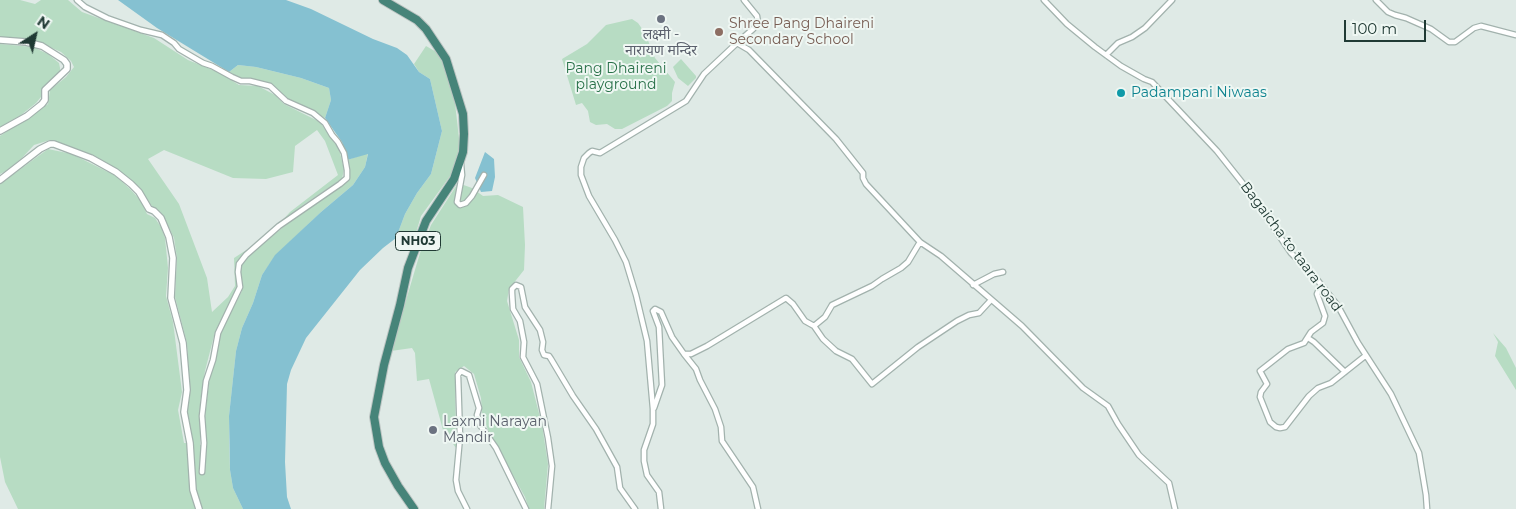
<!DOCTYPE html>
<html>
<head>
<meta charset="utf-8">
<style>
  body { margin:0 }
  #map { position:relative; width:1516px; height:509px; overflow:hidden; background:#dfeae6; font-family:Montserrat,sans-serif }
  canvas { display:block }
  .north { position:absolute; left:10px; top:10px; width:50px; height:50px; -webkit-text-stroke:4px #eff7f3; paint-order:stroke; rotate:35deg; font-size:14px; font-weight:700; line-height:20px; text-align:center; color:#203a34 }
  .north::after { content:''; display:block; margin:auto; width:18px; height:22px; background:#203a34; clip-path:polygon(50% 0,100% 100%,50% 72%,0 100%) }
  .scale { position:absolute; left:1344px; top:20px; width:82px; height:22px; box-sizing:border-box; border:2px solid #203a34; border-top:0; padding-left:6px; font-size:15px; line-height:18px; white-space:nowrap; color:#203a34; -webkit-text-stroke:4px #eff7f3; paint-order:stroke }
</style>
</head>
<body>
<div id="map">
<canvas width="1516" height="509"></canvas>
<div class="north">N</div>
<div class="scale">100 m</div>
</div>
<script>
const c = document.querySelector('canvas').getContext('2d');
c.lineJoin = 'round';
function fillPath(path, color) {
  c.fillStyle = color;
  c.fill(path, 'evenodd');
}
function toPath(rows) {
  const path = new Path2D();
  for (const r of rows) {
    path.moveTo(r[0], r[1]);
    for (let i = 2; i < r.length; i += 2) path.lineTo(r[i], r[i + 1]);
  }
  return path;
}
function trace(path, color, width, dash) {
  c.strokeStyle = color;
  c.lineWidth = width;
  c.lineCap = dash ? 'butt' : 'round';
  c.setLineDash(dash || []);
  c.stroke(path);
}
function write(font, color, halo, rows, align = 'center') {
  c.font = font + ' Montserrat,"Noto Sans Devanagari",sans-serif';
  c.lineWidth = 4;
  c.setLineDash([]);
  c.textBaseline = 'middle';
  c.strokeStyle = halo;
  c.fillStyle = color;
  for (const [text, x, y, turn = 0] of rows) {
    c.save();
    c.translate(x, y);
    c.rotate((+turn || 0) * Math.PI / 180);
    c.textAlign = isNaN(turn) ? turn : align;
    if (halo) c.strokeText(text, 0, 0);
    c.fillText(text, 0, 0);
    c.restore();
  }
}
const green = toPath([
  [0,0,20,0,35,4,41,0,68,0,82,12,154,38,188,60,218,72,239,85,258,86,275,95,284,104,320,122,339,149,344,169,342,179,303,205,245,255,238,264,236,278,238,287,215,332,205,371,200,403,200,445,206,445,205,417,210,375,219,336,242,291,240,268,247,257,287,224,348,180,350,175,347,160,368,153,365,167,353,185,321,212,275,256,262,275,253,303,242,328,236,351,229,416,229,441,230,470,233,488,243,509,18,509,5,482,0,457,0,184,48,149,72,154,116,176,131,190,141,201,147,214,155,218,161,227,165,238,168,268,166,296,173,322,182,392,178,410,184,443,191,443,186,414,190,392,187,343,175,297,177,258,174,238,163,215,151,205,140,188,117,169,95,156,50,140,34,145,22,158,6,171,0,174,0,136,48,104,50,90,66,77,74,67,71,61,61,52,43,44,12,37,0,37],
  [317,130,325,141,338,175,290,212,268,236,234,258,235,286,228,297,212,312,207,278,179,204,148,159,164,150,233,178,266,179,293,172,295,146],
  [632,19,638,23,645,33,655,58,675,82,672,93,672,101,667,106,622,129,615,129,607,124,596,125,590,122,588,111,582,103,576,105,562,59,587,44,606,25],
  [0,44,33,47,48,54,59,63,60,68,60,72,44,86,41,97,36,103,21,115,0,127],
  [426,46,440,54,448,79,455,103,460,147,453,172,421,216,412,246,407,251,400,247,396,238,405,214,417,193,431,174,442,131,430,79,419,72,414,64],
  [681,59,696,76,696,78,688,86,678,78,673,67],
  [238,65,256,67,301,78,329,88,331,100,325,118,287,99,273,85,258,80,239,78,229,72],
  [458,183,472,188,483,196,498,195,523,207,525,245,524,270,509,289,507,301,519,340,519,357,531,382,542,425,548,464,544,509,529,509,525,497,488,430,482,414,481,398,474,374,464,366,455,372,456,448,443,430,429,379,417,381,415,353,412,348,391,351,420,253,431,225],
  [1493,333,1506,348,1516,368,1516,390,1495,356,1498,342]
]);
const water = toPath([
  [118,0,286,0,311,9,373,39,397,48,407,55,419,72,430,79,442,131,431,174,417,193,405,214,396,238,383,248,360,270,306,338,291,370,287,384,285,462,287,497,291,509,243,509,233,488,230,470,229,416,236,351,242,328,253,303,262,275,275,255,321,212,353,185,365,167,368,154,347,160,342,142,325,118,331,100,329,88,301,78,256,67,238,65,229,72,157,28],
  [485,152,494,159,495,177,492,191,481,192,475,178]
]);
const minor = toPath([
  [77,0,85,7,107,18,141,30,162,35,174,43,179,49,203,63,212,66,232,77,241,81,250,81,270,86,286,101,313,113,325,123,332,135,338,142,344,153,347,170,347,178,340,184,279,226,246,255,239,264,238,272,240,287,218,333,213,360,206,381,202,416,204,443,202,472],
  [1044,0,1067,24,1095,47,1121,66,1144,79,1152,82,1217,151,1248,190,1291,253,1315,277,1338,306,1358,343,1391,394,1419,453,1426,495,1427,509],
  [1376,0,1388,12,1395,15,1406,18,1431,29,1449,42,1455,42,1474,28,1481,26,1516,35],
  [737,43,753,29,758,23,757,16,744,0],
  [1106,55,1118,43,1132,37,1145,28,1172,0],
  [461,164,462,175,457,202,460,205,466,203,472,196,484,175],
  [973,285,994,274,1003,272],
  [1321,285,1317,294,1325,316,1323,323,1311,332,1304,343,1288,349,1260,371,1267,384,1261,392,1260,397,1270,422,1276,427,1280,428,1285,427,1309,396,1318,388,1331,383,1365,356],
  [814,326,823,339,836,351,852,359,872,384,918,347,957,321,969,315,979,313,991,300],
  [1308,338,1314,342,1345,372],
  [654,408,662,385,659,327,653,311,655,309,661,312,672,337,684,354],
  [467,509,458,491,456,480,460,437,458,375,461,371,469,375,479,408,477,415,480,425,496,448,526,509],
  [548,509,552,466,548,438,537,384,523,357,524,342,520,321,513,309,512,293,512,289,516,285,521,287,525,307,540,330,543,342,542,350,544,355,549,356,551,359,573,396,596,429,617,467,620,488,635,509],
  [661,509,659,492,647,475,644,461,644,450,653,424,653,409,647,341,636,295,626,262,615,240,589,196,581,175,581,167,584,158,589,153,592,151,600,153,686,101,704,74,737,43,749,50,836,139,863,173,863,178,866,184,920,242,941,256,1022,326,1083,388,1108,406,1118,424,1139,455,1169,483,1175,509],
  [758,509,753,487,722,441,721,427,715,409,700,380,696,369,684,354,691,354,707,346,786,298,793,304,805,321,814,326,825,317,832,305,872,286,882,279,901,268,908,262,920,242]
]);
const tertiary = toPath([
  [0,40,26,42,42,46,64,60,67,64,67,69,45,90,45,100,42,104,27,116,0,131],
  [0,180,40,149,50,144,54,144,91,158,116,172,131,184,139,192,149,209,154,211,161,218,169,237,173,258,171,298,183,343,187,390,184,412,190,443,193,490,199,509]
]);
const trunk = toPath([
  [383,0,417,20,426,29,446,59,463,114,464,134,463,152,454,179,426,221,408,268,400,305,384,365,374,417,379,447,385,463,398,486,414,509]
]);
const markers = [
  [661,19,5,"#6b7280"],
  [719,32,5,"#8d6e63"],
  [1121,93,5,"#0f9aa8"],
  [433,430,5,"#6b7280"]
];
const shields = [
  [418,241,45]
];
const shieldNames = [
  ["NH03",418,241]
];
const educationNames = [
  ["Shree Pang Dhaireni",729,24],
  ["Secondary School",729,40]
];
const worshipNames = [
  ["लक्ष्मी -",661,35],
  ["नारायण मन्दिर",661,51],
  ["Laxmi Narayan",443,422,"left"],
  ["Mandir",443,438,"left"]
];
const parkNames = [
  ["Pang Dhaireni",616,69],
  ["playground",616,85]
];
const cultureNames = [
  ["Padampani Niwaas",1131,93]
];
const streetNames = [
  ["Bagaicha to taara road",1291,247,53]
];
fillPath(green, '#b7dcc3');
fillPath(water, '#85c1d1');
trace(minor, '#a2b2ad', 7);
trace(tertiary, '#a2b2ad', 8);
trace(trunk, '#bcc4c2', 10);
trace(minor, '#fff', 4.5);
trace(tertiary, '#fff', 5.5);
trace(trunk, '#468479', 8);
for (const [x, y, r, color] of markers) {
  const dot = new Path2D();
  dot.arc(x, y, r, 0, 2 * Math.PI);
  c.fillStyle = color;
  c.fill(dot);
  trace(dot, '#eff7f3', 2);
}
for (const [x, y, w] of shields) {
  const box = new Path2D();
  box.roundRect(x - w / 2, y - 9.5, w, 19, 4);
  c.fillStyle = '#eff7f3';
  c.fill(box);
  trace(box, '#203a34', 1);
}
write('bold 12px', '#203a34', null, shieldNames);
write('14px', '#785e54', '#eff7f3', educationNames, 'left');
write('14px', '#5b616d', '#eff7f3', worshipNames);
write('14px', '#297149', '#eff7f3', parkNames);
write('14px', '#0d838f', '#eff7f3', cultureNames, 'left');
write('14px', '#203a34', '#eff7f3', streetNames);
</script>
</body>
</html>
